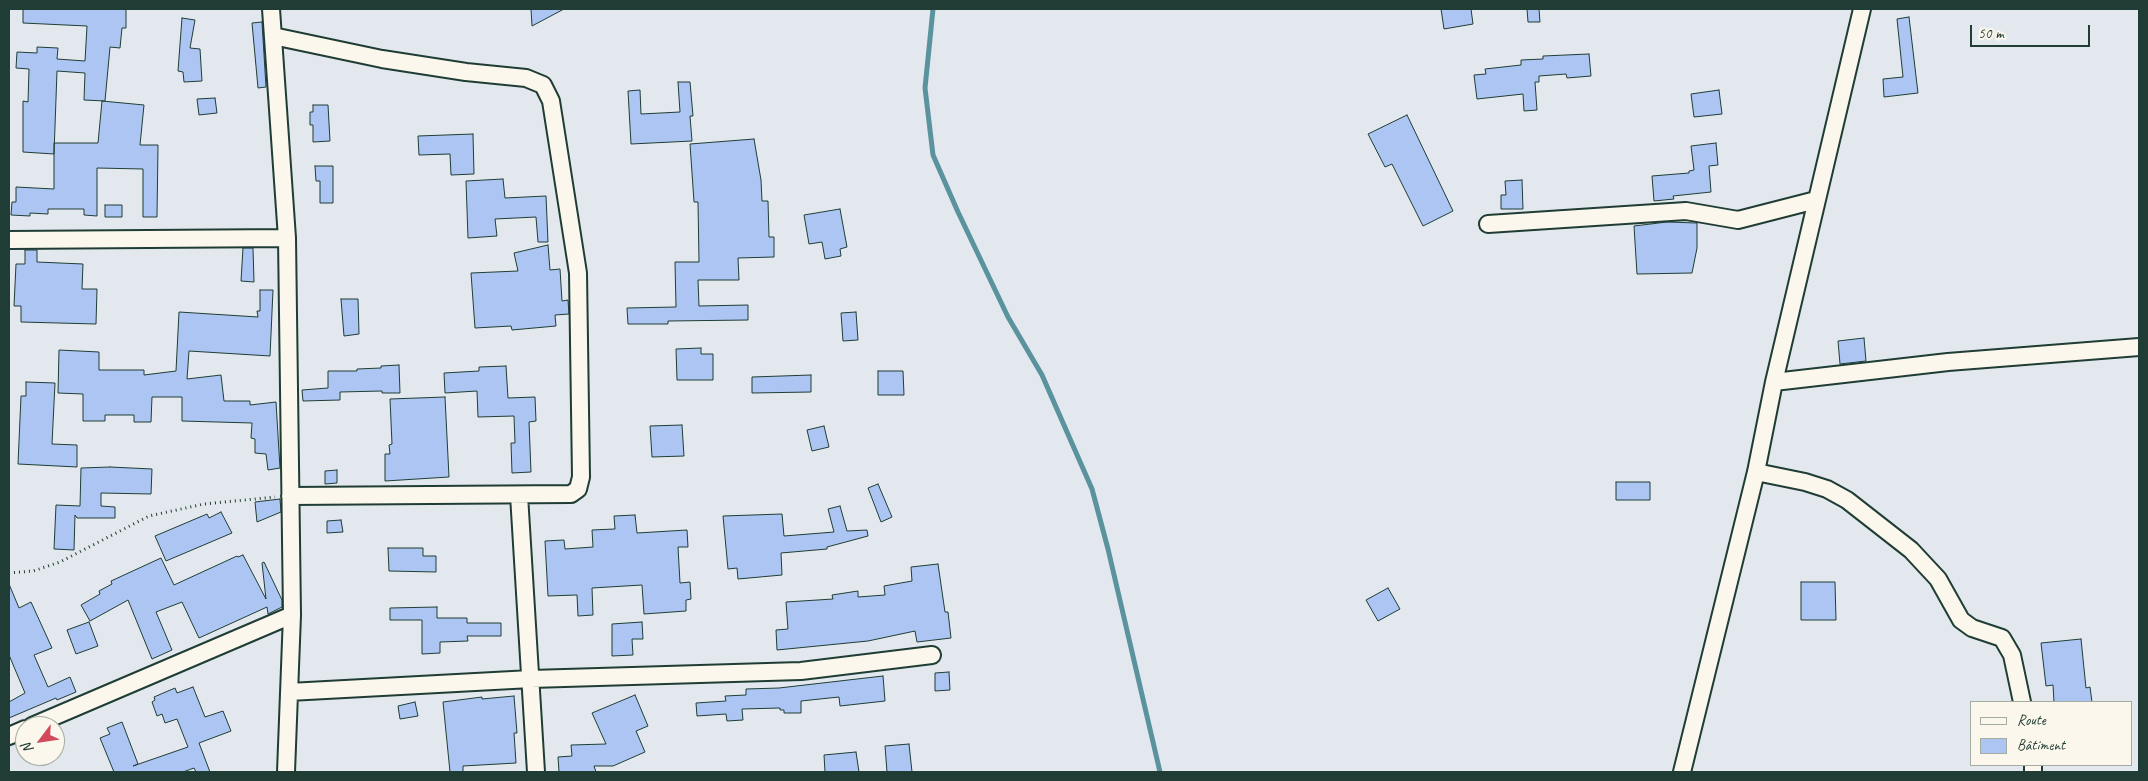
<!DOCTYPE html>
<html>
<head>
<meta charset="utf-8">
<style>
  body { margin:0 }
  #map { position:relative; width:2148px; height:781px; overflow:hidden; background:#e3e8ee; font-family:Caveat,sans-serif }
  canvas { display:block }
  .frame { position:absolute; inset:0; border:10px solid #1f3d34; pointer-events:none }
  .legend { position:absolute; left:1970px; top:701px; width:162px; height:65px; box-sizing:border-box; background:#fbf7ec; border:1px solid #a3ada2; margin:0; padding:6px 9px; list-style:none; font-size:15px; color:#1f3d34 }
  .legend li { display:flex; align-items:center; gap:10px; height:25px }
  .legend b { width:25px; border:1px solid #a3ada2 }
  .north { position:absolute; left:15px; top:716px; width:50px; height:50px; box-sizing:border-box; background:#fbf7ec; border:1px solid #a3ada2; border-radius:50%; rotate:239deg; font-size:14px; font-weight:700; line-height:20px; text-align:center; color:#1f3d34 }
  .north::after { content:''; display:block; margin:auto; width:18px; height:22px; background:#d1495b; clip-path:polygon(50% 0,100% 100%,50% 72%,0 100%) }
  .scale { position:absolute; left:1970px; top:25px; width:120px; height:22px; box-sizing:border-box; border:2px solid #1f3d34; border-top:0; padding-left:6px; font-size:15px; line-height:18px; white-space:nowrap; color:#1f3d34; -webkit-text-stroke:4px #fbf7ec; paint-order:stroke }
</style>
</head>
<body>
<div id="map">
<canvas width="2148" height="781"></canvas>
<div class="frame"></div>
<ul class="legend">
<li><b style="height:6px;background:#fbf7ec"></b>Route</li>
<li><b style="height:14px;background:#acc5f2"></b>Bâtiment</li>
</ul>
<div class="north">N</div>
<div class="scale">50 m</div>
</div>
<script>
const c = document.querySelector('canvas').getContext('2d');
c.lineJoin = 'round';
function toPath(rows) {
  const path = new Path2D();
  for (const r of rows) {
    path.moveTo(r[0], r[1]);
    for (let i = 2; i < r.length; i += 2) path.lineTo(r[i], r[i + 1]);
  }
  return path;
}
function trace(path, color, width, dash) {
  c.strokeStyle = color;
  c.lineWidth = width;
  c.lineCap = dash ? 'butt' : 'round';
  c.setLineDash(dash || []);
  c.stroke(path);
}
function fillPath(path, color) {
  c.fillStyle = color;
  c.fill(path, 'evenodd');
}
const stream = toPath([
  [933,9,925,88,933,155,958,212,1008,317,1042,375,1092,489,1108,549,1160,772]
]);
const building = toPath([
  [23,9,126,9,126,28,122,28,120,48,110,47,105,101,84,100,85,73,57,71,54,154,23,152,23,101,28,102,29,69,16,68,17,52,37,53,37,47,58,48,57,59,85,61,87,26,23,23,23,9],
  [531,9,564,9,532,26,531,9],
  [1441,9,1471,9,1473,24,1444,29,1441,9],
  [1527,9,1539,9,1540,22,1528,22,1527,9],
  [1909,17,1918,93,1884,97,1883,79,1903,77,1897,19,1909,17],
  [182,18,195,20,190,48,200,49,202,81,184,82,183,72,178,71,182,18],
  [262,22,266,87,258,88,252,23,262,22],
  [1589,54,1591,76,1567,78,1566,74,1539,76,1539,82,1535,82,1537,110,1524,111,1523,94,1477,99,1474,75,1486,74,1485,69,1521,65,1521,60,1543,59,1543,56,1589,54],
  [678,82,690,82,693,116,690,116,692,141,631,144,628,91,640,90,641,114,680,112,678,82],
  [1719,90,1722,114,1694,117,1691,94,1719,90],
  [215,98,217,113,199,115,197,99,215,98],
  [102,101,144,105,140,145,158,145,157,217,143,217,143,169,97,168,97,216,84,215,84,209,48,209,48,214,30,213,30,216,11,215,12,202,16,202,16,187,54,189,54,143,98,143,102,101],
  [313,105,328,105,330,141,313,142,313,125,310,125,310,112,313,112,313,105],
  [1407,115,1453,211,1423,226,1392,164,1385,167,1368,134,1407,115],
  [473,134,474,174,451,175,450,154,419,155,418,136,473,134],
  [754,139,761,180,762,201,768,201,769,237,774,237,774,257,738,258,739,280,698,280,699,306,748,305,748,320,668,321,668,324,628,324,627,308,676,307,675,262,699,262,698,202,694,202,690,144,754,139],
  [1716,143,1718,165,1709,166,1711,192,1673,196,1674,199,1654,201,1652,176,1689,173,1689,171,1694,170,1691,146,1716,143],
  [315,166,333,166,333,203,320,203,320,181,316,181,315,166],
  [503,179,505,198,546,196,548,242,538,242,536,217,495,219,497,236,468,238,466,181,503,179],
  [1522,180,1523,209,1501,209,1501,195,1506,195,1505,181,1522,180],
  [105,205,122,205,122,217,105,217,105,205],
  [840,209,847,247,840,249,841,256,825,259,822,242,809,244,804,215,840,209],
  [1667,222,1697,223,1697,248,1692,273,1637,274,1634,226,1667,222],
  [548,245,550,270,560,269,562,301,568,300,569,314,555,315,556,326,512,330,511,326,475,328,471,273,518,271,514,253,548,245],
  [243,248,253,248,254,282,241,281,243,248],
  [25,250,37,250,37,262,83,264,82,289,97,289,96,324,21,322,21,306,14,306,16,264,25,264,25,250],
  [260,290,273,290,270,356,189,351,187,379,221,375,224,401,250,401,250,405,276,402,280,468,268,470,266,454,255,453,255,439,251,438,252,423,182,421,182,397,152,397,151,422,134,422,134,415,105,415,105,421,83,421,83,394,58,393,59,350,99,352,99,370,144,370,144,375,176,371,179,312,258,317,257,311,260,311,260,290],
  [341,299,358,299,359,334,344,336,341,299],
  [856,312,858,340,843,341,841,313,856,312],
  [1864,338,1866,361,1840,364,1838,341,1864,338],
  [701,348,701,354,713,354,713,380,677,380,676,349,701,348],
  [399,365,400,393,382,393,382,391,340,392,340,400,303,401,302,390,328,388,328,371,357,371,357,369,381,368,381,366,399,365],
  [506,366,508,398,535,397,536,421,529,422,531,472,512,473,511,443,515,443,514,416,478,417,477,391,445,393,444,373,479,371,479,367,506,366],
  [878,371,903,371,904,395,878,395,878,371],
  [811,375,811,392,752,393,752,377,811,375],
  [26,382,55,383,52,444,77,445,77,467,18,464,21,396,26,396,26,382],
  [445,397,449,477,385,481,385,454,390,454,389,445,392,444,390,399,445,397],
  [682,425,684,456,652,457,650,426,682,425],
  [824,426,829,447,812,451,807,430,824,426],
  [110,467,152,469,151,494,101,493,101,506,115,507,115,518,77,518,75,515,74,550,54,549,56,505,80,506,81,468,110,467],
  [337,470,337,483,325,484,325,471,337,470],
  [1616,482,1650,482,1650,500,1616,500,1616,482],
  [878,484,892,517,881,522,868,488,878,484],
  [280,499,281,512,257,522,255,502,280,499],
  [840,506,847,531,867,530,868,536,827,547,827,549,781,553,782,575,738,579,737,568,728,569,723,516,782,514,784,536,834,532,828,509,840,506],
  [221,512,232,533,166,561,155,536,207,514,209,518,221,512],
  [635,515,637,533,687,530,688,547,678,547,680,583,690,582,691,599,686,600,686,611,644,614,642,585,592,588,593,615,578,616,577,595,548,596,545,541,564,540,565,549,593,547,592,530,615,529,614,516,635,515],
  [341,520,343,532,327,533,327,521,341,520],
  [388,548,423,548,423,556,436,556,436,572,389,571,388,548],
  [243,555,266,599,262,563,264,562,282,600,282,607,268,614,267,607,199,638,182,602,156,612,172,650,152,659,128,600,90,621,81,605,100,594,99,591,112,584,111,581,161,558,174,585,237,556,238,557,243,555],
  [938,564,945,612,948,612,951,638,917,642,915,631,868,641,777,650,776,630,788,629,786,602,833,599,832,595,858,591,858,597,885,595,884,586,912,581,911,567,938,564],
  [1801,582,1835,582,1836,620,1801,620,1801,582],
  [9,584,19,608,31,602,52,648,34,655,48,687,70,677,76,692,57,700,56,698,9,718,9,702,25,693,9,655,9,584],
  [1388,588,1400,609,1378,621,1366,600,1388,588],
  [437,607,437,618,467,618,467,623,501,623,501,636,467,636,468,641,440,642,440,653,422,654,422,620,390,620,390,608,437,607],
  [89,622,98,646,76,654,67,630,89,622],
  [642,622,643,639,632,639,633,655,612,656,612,624,642,622],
  [2081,639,2086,688,2090,687,2092,702,2054,702,2053,685,2046,686,2041,643,2081,639],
  [949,672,950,690,935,691,935,673,949,672],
  [883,676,885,701,840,706,839,697,801,701,801,713,784,713,784,710,780,710,780,708,742,709,743,720,727,721,726,714,697,716,696,703,726,701,725,696,746,695,746,689,779,688,883,676],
  [193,687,205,717,223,711,231,731,199,743,210,772,196,772,194,768,183,772,114,772,100,738,110,734,107,728,122,722,138,764,133,766,188,747,177,719,165,723,162,714,157,716,152,702,155,700,154,697,175,688,177,693,193,687],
  [635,695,648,726,636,731,645,752,613,766,594,766,596,772,559,772,558,757,572,756,571,745,606,744,592,713,635,695],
  [514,696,517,733,514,733,516,763,463,766,463,772,450,772,443,702,482,697,482,699,514,696],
  [415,702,418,716,400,719,398,706,415,702],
  [909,744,912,772,887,772,885,746,909,744],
  [856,752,859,772,825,772,824,755,856,752]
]);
const path = toPath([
  [9,573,33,571,60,562,149,516,204,504,275,497]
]);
const minor = toPath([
  [271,9,287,238,292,615,286,772],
  [273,36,382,59,466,72,526,78,543,85,551,101,578,273,581,477,578,489,571,494,290,496],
  [1488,224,1686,211,1738,220,1816,200],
  [9,240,287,238],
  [1774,382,1948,362,2139,347],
  [1756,472,1805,482,1827,489,1847,500,1911,550,1938,579,1961,620,1972,628,2002,638,2012,655,2022,702],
  [519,495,536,772],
  [289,692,531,679,801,671,932,655],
  [32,726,292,615],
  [9,736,25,729],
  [2033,765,2033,772],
  [1682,772,1756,472,1774,382,1862,9]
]);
trace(stream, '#5a929d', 5);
fillPath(building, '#acc5f2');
trace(building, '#1f3d34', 1);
trace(minor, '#1f3d34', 20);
trace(path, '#1f3d34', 3, [1, 4]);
trace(minor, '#fbf7ec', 16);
</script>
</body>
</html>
